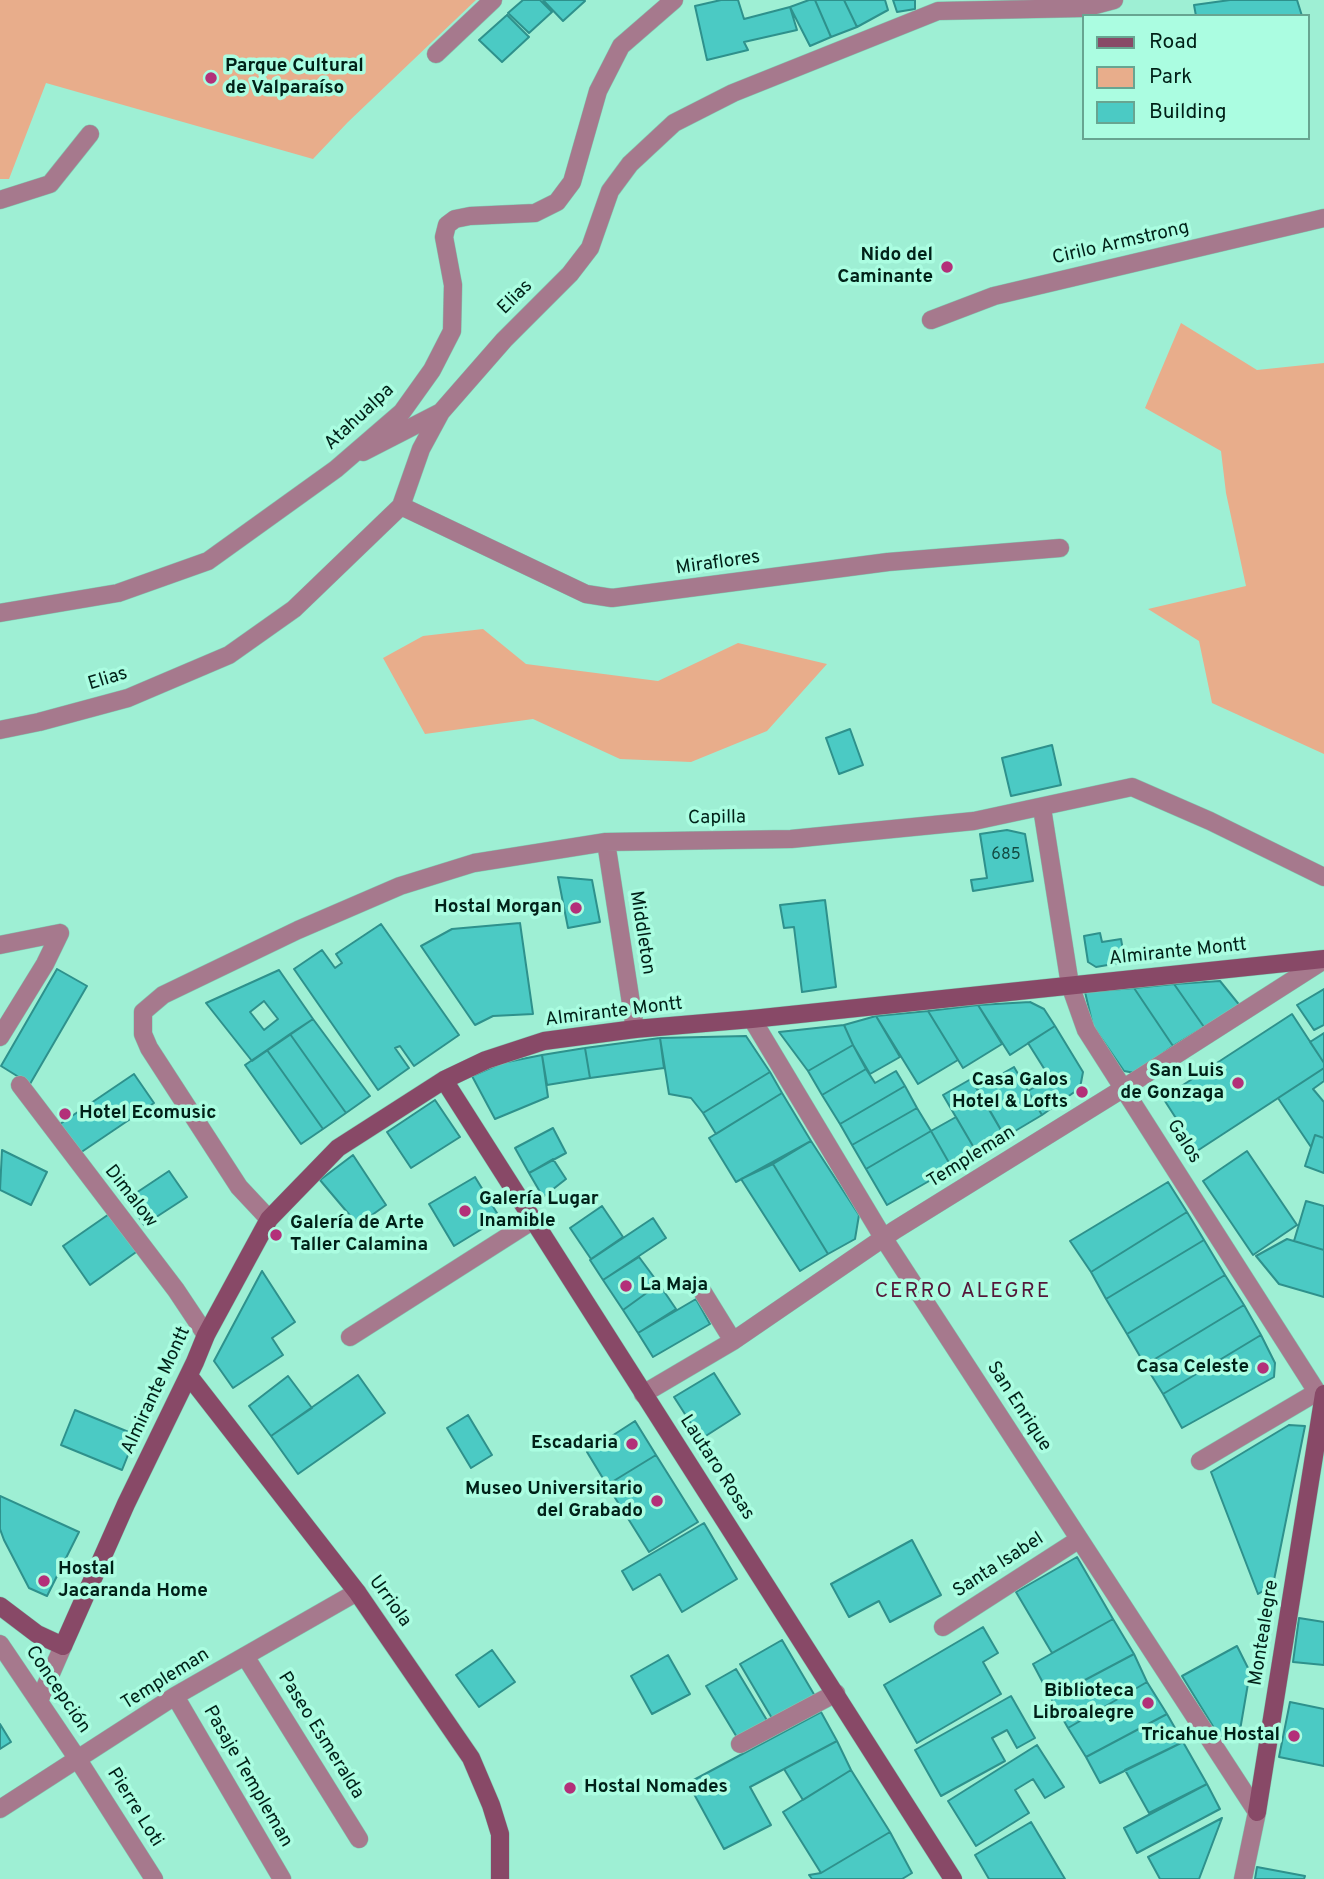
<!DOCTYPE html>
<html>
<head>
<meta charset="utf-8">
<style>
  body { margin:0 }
  #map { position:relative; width:1324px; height:1879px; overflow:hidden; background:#9eefd4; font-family:Overpass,sans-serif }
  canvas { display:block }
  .legend { position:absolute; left:1082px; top:14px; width:228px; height:126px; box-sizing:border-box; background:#abfde1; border:2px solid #67a591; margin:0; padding:9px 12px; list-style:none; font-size:21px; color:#002118 }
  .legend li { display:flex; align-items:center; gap:14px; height:35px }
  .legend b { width:35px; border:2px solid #67a591 }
</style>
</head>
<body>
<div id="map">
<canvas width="1324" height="1879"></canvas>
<ul class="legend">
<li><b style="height:9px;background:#884967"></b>Road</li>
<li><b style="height:19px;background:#e8ad8b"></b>Park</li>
<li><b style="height:19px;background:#4bcac4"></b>Building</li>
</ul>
</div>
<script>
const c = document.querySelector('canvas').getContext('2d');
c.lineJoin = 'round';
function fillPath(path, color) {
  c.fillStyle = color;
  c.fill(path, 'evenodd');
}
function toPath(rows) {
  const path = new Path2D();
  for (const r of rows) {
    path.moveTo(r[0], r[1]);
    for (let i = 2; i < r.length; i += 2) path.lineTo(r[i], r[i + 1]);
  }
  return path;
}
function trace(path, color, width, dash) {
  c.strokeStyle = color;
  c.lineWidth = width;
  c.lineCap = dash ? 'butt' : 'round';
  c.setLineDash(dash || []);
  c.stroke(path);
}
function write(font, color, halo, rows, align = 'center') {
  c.font = font + ' Overpass,sans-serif';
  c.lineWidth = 7;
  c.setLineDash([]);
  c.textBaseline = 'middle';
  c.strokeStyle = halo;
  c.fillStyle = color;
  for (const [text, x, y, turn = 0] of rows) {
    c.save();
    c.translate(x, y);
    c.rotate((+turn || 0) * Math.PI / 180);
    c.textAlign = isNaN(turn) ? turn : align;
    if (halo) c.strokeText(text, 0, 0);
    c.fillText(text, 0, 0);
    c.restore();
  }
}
const green = toPath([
  [0,0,476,0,348,122,313,159,46,83,9,179,0,179],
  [1181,323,1257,370,1324,363,1324,754,1212,703,1199,641,1148,609,1246,586,1226,493,1221,451,1145,408],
  [483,629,526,664,658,681,738,643,827,664,767,731,691,762,620,759,533,719,425,734,383,658,423,636]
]);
const building = toPath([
  [523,0,540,0,552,12,529,33,508,13,523,0],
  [543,0,584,0,585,1,563,21,543,0],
  [721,0,738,0,744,19,790,7,797,30,744,42,748,50,707,60,695,6,721,0],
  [809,0,815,0,831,37,810,46,790,7,809,0],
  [815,0,844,0,857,27,831,37,815,0],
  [844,0,885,0,888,10,857,27,844,0],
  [893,0,915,0,915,9,897,12,893,0],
  [1230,0,1297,0,1302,16,1196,16,1194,5,1230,0],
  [507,15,529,37,502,62,479,40,507,15],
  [850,729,863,765,839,774,826,738,850,729],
  [1052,745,1061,785,1011,796,1002,758,1052,745],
  [1007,830,1025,834,1033,881,973,891,971,880,987,878,980,834,1007,830],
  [558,877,592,880,600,922,568,928,558,877],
  [825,900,836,987,802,992,794,927,784,928,780,905,825,900],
  [520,923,533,1014,493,1016,475,1025,421,946,452,929,520,923],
  [381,924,459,1035,414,1066,400,1046,395,1048,409,1068,378,1090,294,969,322,950,335,968,342,963,336,954,381,924],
  [1100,933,1102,942,1121,939,1125,962,1096,967,1088,962,1084,936,1100,933],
  [57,969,87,986,30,1084,1,1066,57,969],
  [279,970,313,1019,252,1061,206,1003,279,970],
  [264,1001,278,1019,264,1030,250,1012,264,1001],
  [1220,981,1241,1007,1204,1027,1174,984,1220,981],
  [1174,984,1204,1027,1173,1046,1134,988,1174,984],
  [1134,988,1173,1046,1135,1073,1124,1071,1093,1026,1085,992,1134,988],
  [1324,989,1324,1025,1314,1030,1297,1005,1324,989],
  [1030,1002,1044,1009,1055,1026,1010,1055,978,1005,1030,1002],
  [978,1005,1002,1044,963,1068,928,1011,978,1005],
  [928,1011,958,1060,918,1084,876,1016,928,1011],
  [1292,1014,1324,1063,1324,1068,1197,1151,1163,1098,1292,1014],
  [876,1016,900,1057,870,1074,853,1045,844,1025,876,1016],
  [313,1019,370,1096,346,1113,290,1034,313,1019],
  [844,1025,853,1045,808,1071,779,1032,844,1025],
  [1055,1026,1083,1072,1080,1088,1042,1115,1028,1091,1050,1078,1028,1043,1055,1026],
  [1324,1033,1324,1063,1310,1042,1324,1033],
  [290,1034,346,1113,323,1129,267,1050,290,1034],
  [746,1036,770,1072,703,1113,691,1098,669,1094,660,1038,746,1036],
  [660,1038,664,1068,590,1078,585,1048,660,1038],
  [853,1045,866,1069,822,1095,808,1071,853,1045],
  [585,1048,590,1078,547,1085,542,1055,585,1048],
  [267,1050,323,1129,301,1144,245,1065,267,1050],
  [542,1055,548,1097,495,1119,472,1076,502,1063,542,1055],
  [1014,1067,1042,1115,1005,1137,977,1088,1014,1067],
  [1324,1068,1324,1081,1313,1089,1324,1102,1324,1138,1315,1135,1311,1147,1278,1098,1324,1068],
  [866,1069,875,1083,896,1071,905,1086,840,1124,822,1095,866,1069],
  [770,1072,782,1093,716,1134,703,1113,770,1072],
  [134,1074,154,1103,80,1153,60,1124,134,1074],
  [971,1079,1005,1137,977,1153,943,1095,971,1079],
  [905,1086,917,1108,852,1145,840,1124,905,1086],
  [782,1093,811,1141,736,1182,709,1138,782,1093],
  [435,1100,460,1137,411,1168,387,1132,435,1100],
  [917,1108,931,1131,866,1169,852,1145,917,1108],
  [956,1117,977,1153,952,1168,931,1131,956,1117],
  [553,1128,566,1153,529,1173,515,1148,553,1128],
  [931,1131,952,1168,887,1205,866,1169,931,1131],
  [1315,1135,1324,1138,1324,1173,1305,1166,1315,1135],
  [811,1141,859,1215,855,1239,828,1254,773,1164,811,1141],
  [2,1150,47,1172,31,1205,0,1190,2,1150],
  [1247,1151,1297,1225,1253,1255,1203,1181,1247,1151],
  [353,1155,386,1205,358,1225,320,1180,353,1155],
  [553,1159,566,1179,543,1197,529,1173,553,1159],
  [773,1164,828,1254,800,1271,741,1179,773,1164],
  [169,1171,187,1197,144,1225,127,1199,169,1171],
  [475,1177,500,1218,454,1246,429,1204,475,1177],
  [1168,1182,1187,1212,1091,1272,1070,1241,1168,1182],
  [1306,1201,1324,1206,1324,1250,1294,1241,1306,1201],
  [602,1206,623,1237,591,1259,570,1228,602,1206],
  [112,1212,139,1250,90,1285,63,1246,112,1212],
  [1187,1212,1204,1240,1106,1299,1091,1272,1187,1212],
  [653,1218,666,1238,603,1280,590,1260,653,1218],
  [1287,1239,1324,1250,1324,1297,1279,1284,1256,1256,1287,1239],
  [1204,1240,1225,1275,1127,1334,1106,1299,1204,1240],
  [639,1257,659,1284,623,1310,603,1280,639,1257],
  [262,1271,295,1322,272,1338,283,1355,233,1388,214,1361,262,1271],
  [1225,1275,1244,1305,1145,1365,1127,1334,1225,1275],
  [659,1284,676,1309,638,1333,623,1310,659,1284],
  [696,1299,710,1324,653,1357,638,1333,696,1299],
  [1244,1305,1261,1335,1163,1394,1145,1365,1244,1305],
  [1261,1335,1275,1363,1274,1377,1182,1428,1163,1394,1261,1335],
  [714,1373,740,1414,701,1439,674,1397,714,1373],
  [358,1375,385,1413,298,1474,271,1436,358,1375],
  [288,1376,312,1408,271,1436,249,1406,288,1376],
  [75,1410,136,1435,122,1470,61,1445,75,1410],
  [468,1415,492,1455,471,1468,447,1428,468,1415],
  [635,1421,656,1455,607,1485,587,1452,635,1421],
  [1289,1425,1305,1426,1273,1585,1258,1594,1211,1472,1289,1425],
  [656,1455,698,1522,649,1552,607,1485,656,1455],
  [0,1496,79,1532,47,1596,29,1588,4,1540,0,1529,0,1496],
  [704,1523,737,1579,682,1612,660,1574,633,1590,622,1571,704,1523],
  [912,1540,941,1595,890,1622,879,1601,849,1617,831,1584,912,1540],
  [1077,1557,1113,1619,1052,1653,1016,1592,1077,1557],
  [1299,1618,1324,1622,1324,1665,1293,1662,1299,1618],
  [1113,1619,1134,1654,1051,1698,1033,1664,1113,1619],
  [983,1627,998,1653,983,1662,1001,1694,917,1743,884,1685,983,1627],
  [782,1640,815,1696,773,1720,740,1664,782,1640],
  [1237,1646,1250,1672,1239,1736,1219,1736,1182,1676,1237,1646],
  [492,1650,515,1682,479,1707,456,1675,492,1650],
  [1134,1654,1147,1682,1068,1728,1051,1698,1134,1654],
  [668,1655,690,1694,652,1714,631,1676,668,1655],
  [736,1669,768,1722,738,1739,706,1686,736,1669],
  [1147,1682,1167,1714,1086,1757,1068,1728,1147,1682],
  [1011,1696,1035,1738,1017,1748,1007,1730,992,1738,1005,1761,941,1796,915,1750,1011,1696],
  [1290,1702,1324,1709,1324,1766,1279,1757,1290,1702],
  [821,1712,837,1741,750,1787,771,1825,724,1849,688,1783,821,1712],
  [1167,1714,1183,1742,1100,1783,1086,1757,1167,1714],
  [0,1724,11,1742,0,1749,0,1724],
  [837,1741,851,1770,803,1800,784,1769,837,1741],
  [1183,1742,1207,1784,1149,1813,1125,1770,1183,1742],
  [1037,1745,1064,1787,1045,1798,1033,1779,1015,1790,1029,1813,976,1846,948,1801,1037,1745],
  [851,1770,890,1832,821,1873,783,1812,851,1770],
  [1207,1784,1220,1809,1137,1853,1124,1828,1207,1784],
  [1222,1818,1199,1879,1160,1879,1148,1857,1222,1818],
  [1031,1822,1065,1879,989,1879,975,1855,1031,1822],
  [890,1832,912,1873,902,1879,812,1879,809,1875,821,1873,890,1832],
  [1257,1867,1305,1876,1304,1879,1255,1879,1257,1867]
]);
const street = toPath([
  [436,54,493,0],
  [0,200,50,184,90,134],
  [931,320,994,296,1324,218],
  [363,452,441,412],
  [401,506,586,594,612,598,888,562,1060,548],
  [0,613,118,593,208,561,336,469,402,412,432,370,452,331,453,285,444,237,447,225,455,219,470,216,535,213,557,202,572,182,598,91,621,46,674,0],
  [0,730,39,722,128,698,229,655,294,609,401,506,421,449,441,412,504,340,570,274,590,248,610,191,630,164,674,123,733,93,938,11,1084,8,1114,0],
  [1042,808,1070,985,1086,1030,1317,1392,1323,1396],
  [606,842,635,1029],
  [0,945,60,933],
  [752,1019,884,1239,1257,1812,1243,1879],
  [0,1037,45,964,60,933],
  [20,1085,176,1290,206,1335],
  [269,1219,239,1187,149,1048,143,1034,143,1012,163,995,298,930,400,886,474,863,606,842,791,839,974,821,1132,787,1210,821,1324,877],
  [699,1286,733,1341],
  [350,1337,532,1221],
  [643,1394,733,1341,895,1230,1124,1088,1324,960],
  [1200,1461,1317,1392],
  [943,1627,1078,1540],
  [0,1644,75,1755,154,1879],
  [245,1656,359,1839],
  [175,1696,282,1879],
  [39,1701,63,1646],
  [740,1744,836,1693],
  [0,1809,175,1696,357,1592]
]);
const secondary = toPath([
  [444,1080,953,1879],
  [189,1376,357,1592,471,1758,491,1805,500,1834,500,1879],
  [0,1606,37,1634,63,1646,126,1504,195,1362,206,1335,269,1219,338,1148,444,1080,486,1060,544,1041,635,1029,752,1019,1324,959],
  [1257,1812,1324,1394]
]);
const markers = [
  [211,78,7,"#b33079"],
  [947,267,7,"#b33079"],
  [576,908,7,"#b33079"],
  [1238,1083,7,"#b33079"],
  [1082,1092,7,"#b33079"],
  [65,1114,7,"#b33079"],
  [465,1211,7,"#b33079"],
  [276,1235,7,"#b33079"],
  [626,1286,7,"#b33079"],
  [1263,1368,7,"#b33079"],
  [632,1444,7,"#b33079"],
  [657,1501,7,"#b33079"],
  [44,1581,7,"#b33079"],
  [1148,1703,7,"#b33079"],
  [1294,1736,7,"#b33079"],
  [570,1788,7,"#b33079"]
];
const numberNames = [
  ["685",1006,856]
];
const poiNames = [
  ["Parque Cultural",225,67,"left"],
  ["de Valparaíso",225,89,"left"],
  ["Nido del",933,256],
  ["Caminante",933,278],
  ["Hostal Morgan",562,908],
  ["San Luis",1224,1072],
  ["de Gonzaga",1224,1094],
  ["Casa Galos",1068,1081],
  ["Hotel & Lofts",1068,1103],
  ["Hotel Ecomusic",79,1114,"left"],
  ["Galería Lugar",479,1200,"left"],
  ["Inamible",479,1222,"left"],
  ["Galería de Arte",290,1224,"left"],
  ["Taller Calamina",290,1246,"left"],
  ["La Maja",640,1286,"left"],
  ["Casa Celeste",1249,1368],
  ["Escadaria",618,1444],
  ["Museo Universitario",643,1490],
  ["del Grabado",643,1512],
  ["Hostal",58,1570,"left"],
  ["Jacaranda Home",58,1592,"left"],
  ["Biblioteca",1134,1692],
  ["Libroalegre",1134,1714],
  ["Tricahue Hostal",1280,1736],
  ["Hostal Nomades",584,1788,"left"]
];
const streetNames = [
  ["Cirilo Armstrong",1121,244,-13],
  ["Elias",516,298,-45],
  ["Atahualpa",360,418,-43],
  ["Miraflores",718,564,-8],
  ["Elias",108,680,-17],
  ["Capilla",717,819,-1],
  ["Middleton",641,933,81],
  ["Almirante Montt",1178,953,-6],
  ["Almirante Montt",614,1013,-7],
  ["Galos",1183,1142,58],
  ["Templeman",972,1158,-32],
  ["Dimalow",130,1197,52],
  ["Almirante Montt",157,1391,-65],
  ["San Enrique",1018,1407,57],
  ["Lautaro Rosas",716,1468,57],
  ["Santa Isabel",999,1566,-33],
  ["Urriola",389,1602,54],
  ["Montealegre",1265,1633,-81],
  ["Templeman",166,1680,-32],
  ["Concepción",57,1690,56],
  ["Paseo Esmeralda",320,1736,58],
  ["Pasaje Templeman",247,1777,60],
  ["Pierre Loti",134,1808,58]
];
const neighbourhoodNames = [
  ["CERRO ALEGRE",963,1293]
];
fillPath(green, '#e8ad8b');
fillPath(building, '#4bcac4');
trace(building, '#2e918c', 2);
trace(street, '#82cab2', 19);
trace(secondary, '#82cab2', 19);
trace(street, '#a6798d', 18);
trace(secondary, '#884967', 18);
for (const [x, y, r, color] of markers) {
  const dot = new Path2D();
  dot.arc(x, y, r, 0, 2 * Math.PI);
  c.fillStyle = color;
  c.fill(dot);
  trace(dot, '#abfde1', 2.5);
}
write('16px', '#134b43', null, numberNames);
write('bold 19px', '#002118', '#abfde1', poiNames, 'right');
write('19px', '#002118', '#abfde1', streetNames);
c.letterSpacing = '2px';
write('21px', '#551739', '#abfde1', neighbourhoodNames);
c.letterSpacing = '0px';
</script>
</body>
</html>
